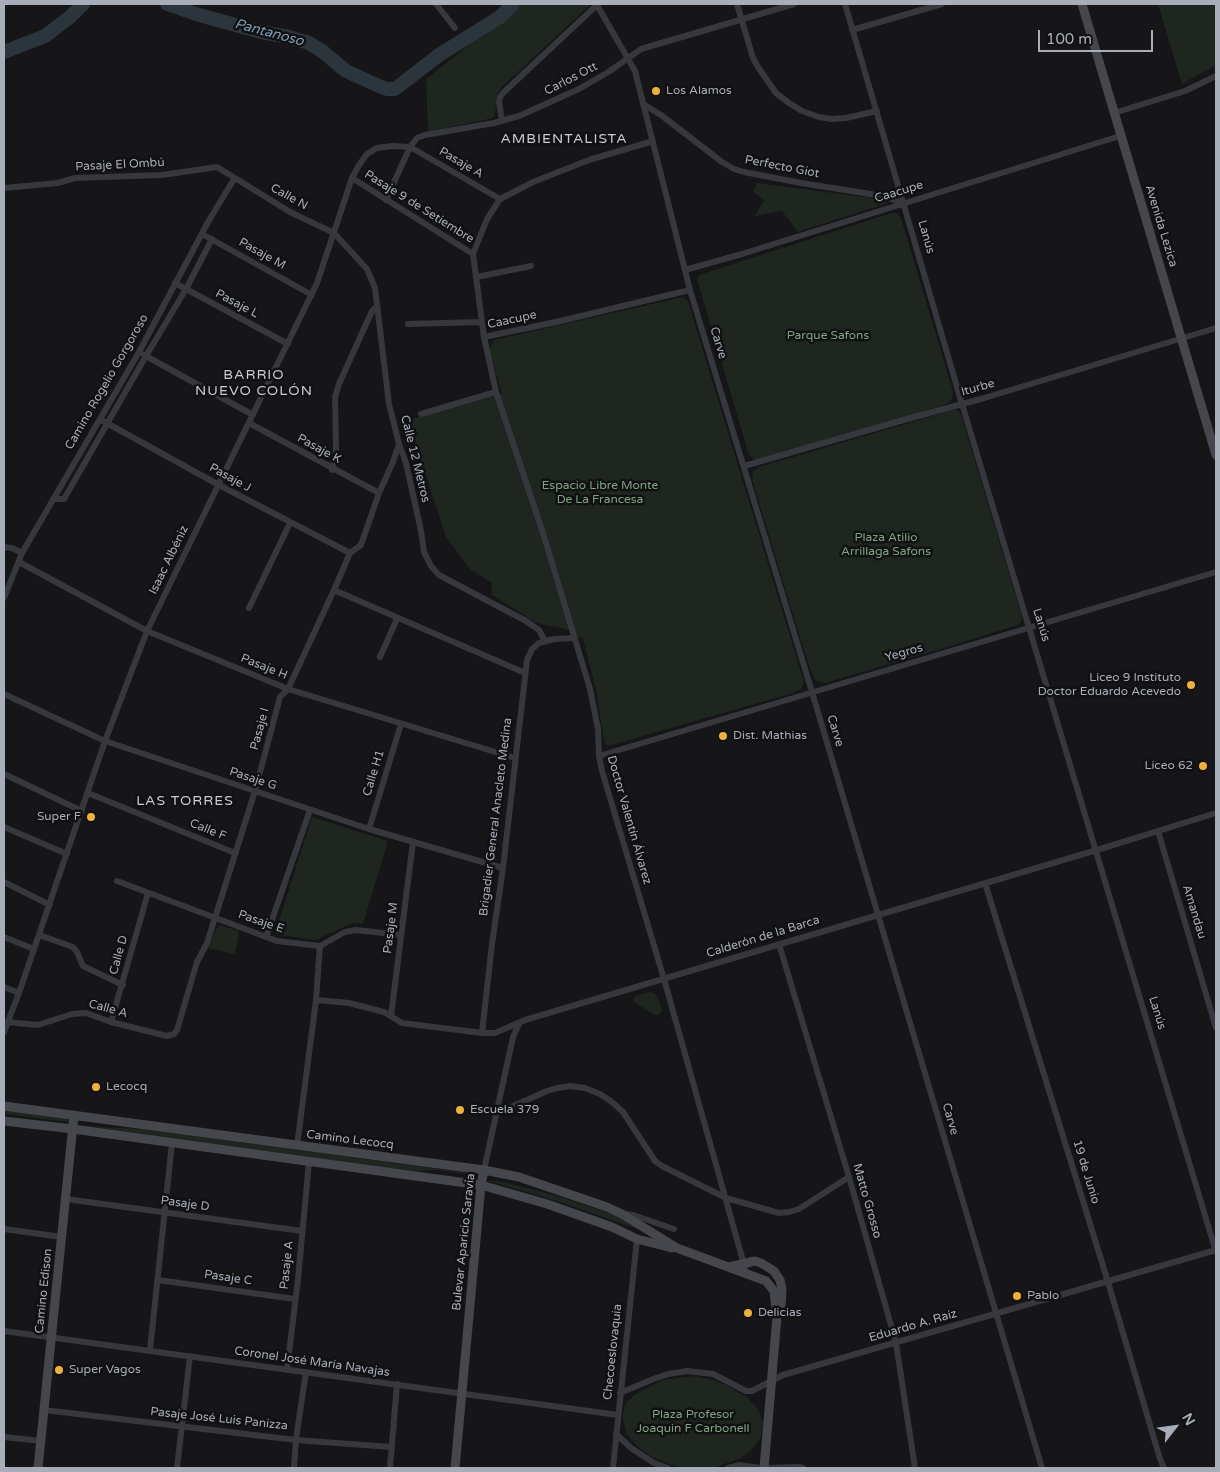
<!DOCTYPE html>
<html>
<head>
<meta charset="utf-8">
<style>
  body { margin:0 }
  #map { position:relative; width:1220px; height:1472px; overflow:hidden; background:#161618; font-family:"Varela Round",sans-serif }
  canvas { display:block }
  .frame { position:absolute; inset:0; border:5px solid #a8adb8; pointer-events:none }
  .north { position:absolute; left:1150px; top:1402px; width:50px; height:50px; -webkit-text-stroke:4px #111113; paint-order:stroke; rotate:60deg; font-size:14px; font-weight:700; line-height:20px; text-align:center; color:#a8adb8 }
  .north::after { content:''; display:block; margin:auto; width:18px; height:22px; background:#a8adb8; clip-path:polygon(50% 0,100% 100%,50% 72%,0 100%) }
  .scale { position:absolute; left:1038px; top:30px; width:115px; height:22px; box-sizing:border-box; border:2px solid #a8adb8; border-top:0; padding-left:6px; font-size:15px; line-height:18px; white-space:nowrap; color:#a8adb8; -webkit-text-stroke:4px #111113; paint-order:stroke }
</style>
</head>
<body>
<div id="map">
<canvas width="1220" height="1472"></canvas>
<div class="frame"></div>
<div class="north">N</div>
<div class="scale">100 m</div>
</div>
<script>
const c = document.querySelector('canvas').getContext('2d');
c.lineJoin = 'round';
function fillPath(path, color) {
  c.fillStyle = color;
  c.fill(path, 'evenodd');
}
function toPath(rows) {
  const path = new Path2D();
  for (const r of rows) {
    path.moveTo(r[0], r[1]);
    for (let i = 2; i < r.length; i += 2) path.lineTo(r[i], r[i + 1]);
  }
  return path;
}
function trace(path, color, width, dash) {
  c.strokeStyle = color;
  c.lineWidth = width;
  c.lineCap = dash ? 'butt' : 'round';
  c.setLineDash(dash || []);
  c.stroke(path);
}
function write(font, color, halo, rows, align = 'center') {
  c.font = font + ' "Varela Round",sans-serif';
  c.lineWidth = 5;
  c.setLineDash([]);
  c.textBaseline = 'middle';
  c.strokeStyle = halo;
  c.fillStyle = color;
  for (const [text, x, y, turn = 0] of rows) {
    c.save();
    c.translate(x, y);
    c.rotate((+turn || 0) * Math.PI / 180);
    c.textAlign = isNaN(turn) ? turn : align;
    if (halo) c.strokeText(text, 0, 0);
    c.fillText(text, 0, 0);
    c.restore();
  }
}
const green = toPath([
  [521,4,591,4,502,87,497,95,495,115,493,118,428,132,426,79],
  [1158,4,1216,4,1216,65,1182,84],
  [757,183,880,199,886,200,888,203,798,232,782,211,755,216,764,200,753,192],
  [891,213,897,213,901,218,953,391,952,399,950,402,944,405,769,457,756,460,753,459,748,452,697,279,699,275],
  [683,297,688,301,804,682,803,686,801,689,793,693,608,746,604,742,596,689,583,639,566,629,541,624,533,621,491,594,492,583,470,569,446,537,408,420,502,394,489,350,494,340],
  [953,410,958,410,961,415,1022,617,1021,622,1018,625,944,648,825,683,817,681,813,677,800,638,752,479,753,471,759,467],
  [312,817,388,841,363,924,352,923,316,940,279,935,276,930],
  [220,925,238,931,239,933,235,954,208,948,216,929],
  [649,992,654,993,658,998,662,1011,659,1015,656,1015,633,1002,635,996],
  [4,1109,68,1118,68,1122,4,1114],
  [80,1125,114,1128,145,1129,474,1174,474,1175,437,1170,410,1171],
  [486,1180,504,1182,554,1195,618,1216,637,1229,557,1201],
  [694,1376,713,1380,728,1386,748,1398,759,1411,763,1423,761,1437,754,1448,741,1458,713,1468,684,1468,671,1465,652,1457,638,1447,626,1433,623,1419,623,1412,626,1403,634,1395,662,1380]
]);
const river = toPath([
  [167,4,199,15,261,32,289,37,309,43,322,51,346,71,379,86,387,89,395,89,439,55,500,17,513,4],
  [4,52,45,36,70,17,83,4]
]);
const street = toPath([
  [436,4,455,28],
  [737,4,753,58,758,67,776,93,789,103,802,111,819,117,832,119,846,118,877,111],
  [845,4,962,404,1216,1252],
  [597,5,635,71,690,290,812,692,1042,1468],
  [852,30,942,4],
  [643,104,661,115,722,162,734,169,744,172,801,183,883,196,903,203],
  [1114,113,1185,91,1216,76],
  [502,121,499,102,500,97,504,92,598,4],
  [653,141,589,160,533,182,506,196,500,199,487,219,473,254,484,337,496,392,543,533,590,689,598,729,599,756,602,771,664,979,745,1268],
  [352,178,473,254],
  [4,188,58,183,75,178,162,175,217,167,290,212,334,233,367,269,375,288,389,404,399,444,406,463,421,531,424,552,431,566,439,575,526,621,539,630,545,641],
  [386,200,410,147,417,138,425,135,494,123,519,116,579,89,610,71,641,49,794,4],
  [202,234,312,295],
  [685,270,742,254,1120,136],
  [476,277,531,266],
  [175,283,288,344],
  [408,324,481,322],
  [484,337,556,322,690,290],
  [144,355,253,415],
  [421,414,496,392],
  [103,421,219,485,350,553],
  [249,423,379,493],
  [744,466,914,417,981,399,1216,328],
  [332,470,336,449,335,397,339,384,372,311,377,306],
  [53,499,64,499,146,356,186,289,212,239],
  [4,547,12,548,22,553],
  [19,562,147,631,288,689,515,758],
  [334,590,525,673],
  [4,598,22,553,139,352,208,222,234,179],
  [249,608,290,523],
  [380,657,397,619],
  [4,694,105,741,369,829,503,868],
  [599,756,1216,572],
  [4,774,82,811],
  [88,793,235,853],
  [4,827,67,854],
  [369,829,401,724],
  [1158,831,1216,1028],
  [117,881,277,941,320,946,345,932,356,930,401,935],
  [4,882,50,905],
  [985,883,1108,1282,1160,1459,1164,1468],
  [39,935,73,947,77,952,83,966,123,985],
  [4,937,34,949],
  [266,937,310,810],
  [779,944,849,1177,896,1343,915,1468],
  [4,987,19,993],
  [316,1000,349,1003,384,1012,402,1023,482,1033,495,1033,525,1020,1097,850,1216,813],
  [391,1016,413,842],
  [7,1022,38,1025,72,1014,86,1013,111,1022,167,1036,174,1034,177,1030,197,962,207,943,255,791,280,697,288,689,334,590,350,553,361,545,379,493,393,462,399,444],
  [111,1022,148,893],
  [4,1032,19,993,105,741,147,631,317,283,352,178,359,165,367,154,377,148,393,146,410,147,500,199],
  [482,1033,492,944,503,868,527,660,532,649,539,643,554,639,575,638],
  [495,1114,547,1091,557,1088,570,1086,585,1088,600,1094,612,1102,623,1112,655,1161,662,1166,726,1198,779,1213,789,1212,799,1209,849,1177],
  [297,1146,316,1000,320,946],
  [484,1170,513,1037,519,1024],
  [66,1199,302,1231],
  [625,1214,633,1215,674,1229],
  [4,1229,62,1237],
  [158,1280,295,1299],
  [4,1331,618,1415],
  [150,1350,172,1143],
  [287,1370,298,1279,309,1162],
  [620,1393,656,1378,668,1374,687,1371,713,1374,746,1391,752,1391,783,1375,1216,1250],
  [44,1410,296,1440,391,1447],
  [616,1434,631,1448,654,1463,668,1468],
  [4,1437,41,1441],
  [177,1468,190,1356],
  [294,1468,296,1439,306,1372],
  [390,1468,397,1384],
  [613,1468,637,1239],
  [728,1468,739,1465,761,1468],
  [768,1468,799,1467,803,1468]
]);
const secondary = toPath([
  [1082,4,1216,455],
  [4,1106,484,1170,519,1177,607,1207,622,1214,677,1248,766,1281,774,1291,777,1317,764,1468],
  [4,1121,73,1129,481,1185,547,1204,612,1227,637,1239,672,1248],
  [729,1267,755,1261,761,1263,774,1271,780,1280,782,1289,781,1306,779,1312],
  [38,1468,74,1115],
  [455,1468,481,1185,484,1170]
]);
const markers = [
  [656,91,5,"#f2b134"],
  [1191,685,5,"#f2b134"],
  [723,736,5,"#f2b134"],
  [1203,766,5,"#f2b134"],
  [91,817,5,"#f2b134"],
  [96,1087,5,"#f2b134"],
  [460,1110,5,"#f2b134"],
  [1017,1296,5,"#f2b134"],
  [748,1313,5,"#f2b134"],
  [59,1370,5,"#f2b134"]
];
const streetNames = [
  ["Carlos Ott",571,79,-27],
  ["Pasaje A",461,163,30],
  ["Pasaje El Ombú",120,165,-3],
  ["Perfecto Giot",782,167,11],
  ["Caacupe",899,192,-17],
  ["Calle N",289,197,29],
  ["Pasaje 9 de Setiembre",419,207,32],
  ["Avenida Lezica",1161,226,73],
  ["Lanús",926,237,74],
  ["Pasaje M",262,254,29],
  ["Pasaje L",237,304,28],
  ["Caacupe",512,320,-12],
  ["Carve",718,343,73],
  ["Camino Rogelio Gorgoroso",107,382,-60],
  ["Iturbe",978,388,-16],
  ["Pasaje K",319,449,29],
  ["Calle 12 Metros",415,459,76],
  ["Pasaje J",230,478,29],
  ["Isaac Albéniz",169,560,-64],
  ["Lanús",1041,625,73],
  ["Yegros",904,653,-16],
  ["Pasaje H",264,667,22],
  ["Pasaje I",260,729,-75],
  ["Carve",835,731,73],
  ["Calle H1",374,773,-73],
  ["Pasaje G",253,779,18],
  ["Brigadier General Anacleto Medina",496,817,-83],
  ["Doctor Valentín Álvarez",629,820,74],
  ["Calle F",208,830,22],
  ["Amandau",1194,912,73],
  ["Pasaje E",261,922,19],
  ["Pasaje M",391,928,-83],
  ["Calderón de la Barca",763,937,-17],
  ["Calle D",119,955,-75],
  ["Calle A",108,1009,15],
  ["Lanús",1157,1013,73],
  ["Carve",950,1119,74],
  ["Camino Lecocq",350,1140,7],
  ["19 de Junio",1086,1172,73],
  ["Matto Grosso",867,1201,74],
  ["Pasaje D",185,1204,8],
  ["Bulevar Aparicio Saravia",464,1242,-84],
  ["Pasaje A",287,1265,-84],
  ["Pasaje C",228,1278,8],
  ["Camino Edison",44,1291,-84],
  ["Eduardo A. Raíz",913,1326,-16],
  ["Checoeslovaquia",613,1352,-84],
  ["Coronel José María Navajas",312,1362,8],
  ["Pasaje José Luis Panizza",219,1419,6]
];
const poiNames = [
  ["Los Alamos",666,91],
  ["Liceo 9 Instituto",1181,678,"right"],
  ["Doctor Eduardo Acevedo",1181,692,"right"],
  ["Dist. Mathias",733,736],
  ["Liceo 62",1193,766,"right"],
  ["Super F",81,817,"right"],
  ["Lecocq",106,1087],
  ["Escuela 379",470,1110],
  ["Pablo",1027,1296],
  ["Delicias",758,1313],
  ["Super Vagos",69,1370]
];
const parkNames = [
  ["Parque Safons",828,336],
  ["Espacio Libre Monte",600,486],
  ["De La Francesa",600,500],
  ["Plaza Atilio",886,538],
  ["Arrillaga Safons",886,552],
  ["Plaza Profesor",693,1415],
  ["Joaquin F Carbonell",693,1429]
];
const waterNames = [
  ["Pantanoso",269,33,15]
];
const neighbourhoodNames = [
  ["AMBIENTALISTA",564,139],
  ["BARRIO",254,375],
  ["NUEVO COLÓN",254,391],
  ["LAS TORRES",185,801]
];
fillPath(green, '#1e261f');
trace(river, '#2c353c', 14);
trace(street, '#37383d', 6);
trace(secondary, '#45474d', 9);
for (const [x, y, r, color] of markers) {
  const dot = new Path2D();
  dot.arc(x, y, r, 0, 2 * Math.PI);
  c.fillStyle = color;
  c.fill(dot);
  trace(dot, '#111113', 2);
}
write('12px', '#a8adb8', '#111113', streetNames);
write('12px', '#a8adb8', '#111113', poiNames, 'left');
write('12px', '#7fa381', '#111113', parkNames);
write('italic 14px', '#7f9bb3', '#111113', waterNames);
c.letterSpacing = '1px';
write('14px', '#c9ccd4', '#111113', neighbourhoodNames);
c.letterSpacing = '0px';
</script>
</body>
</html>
